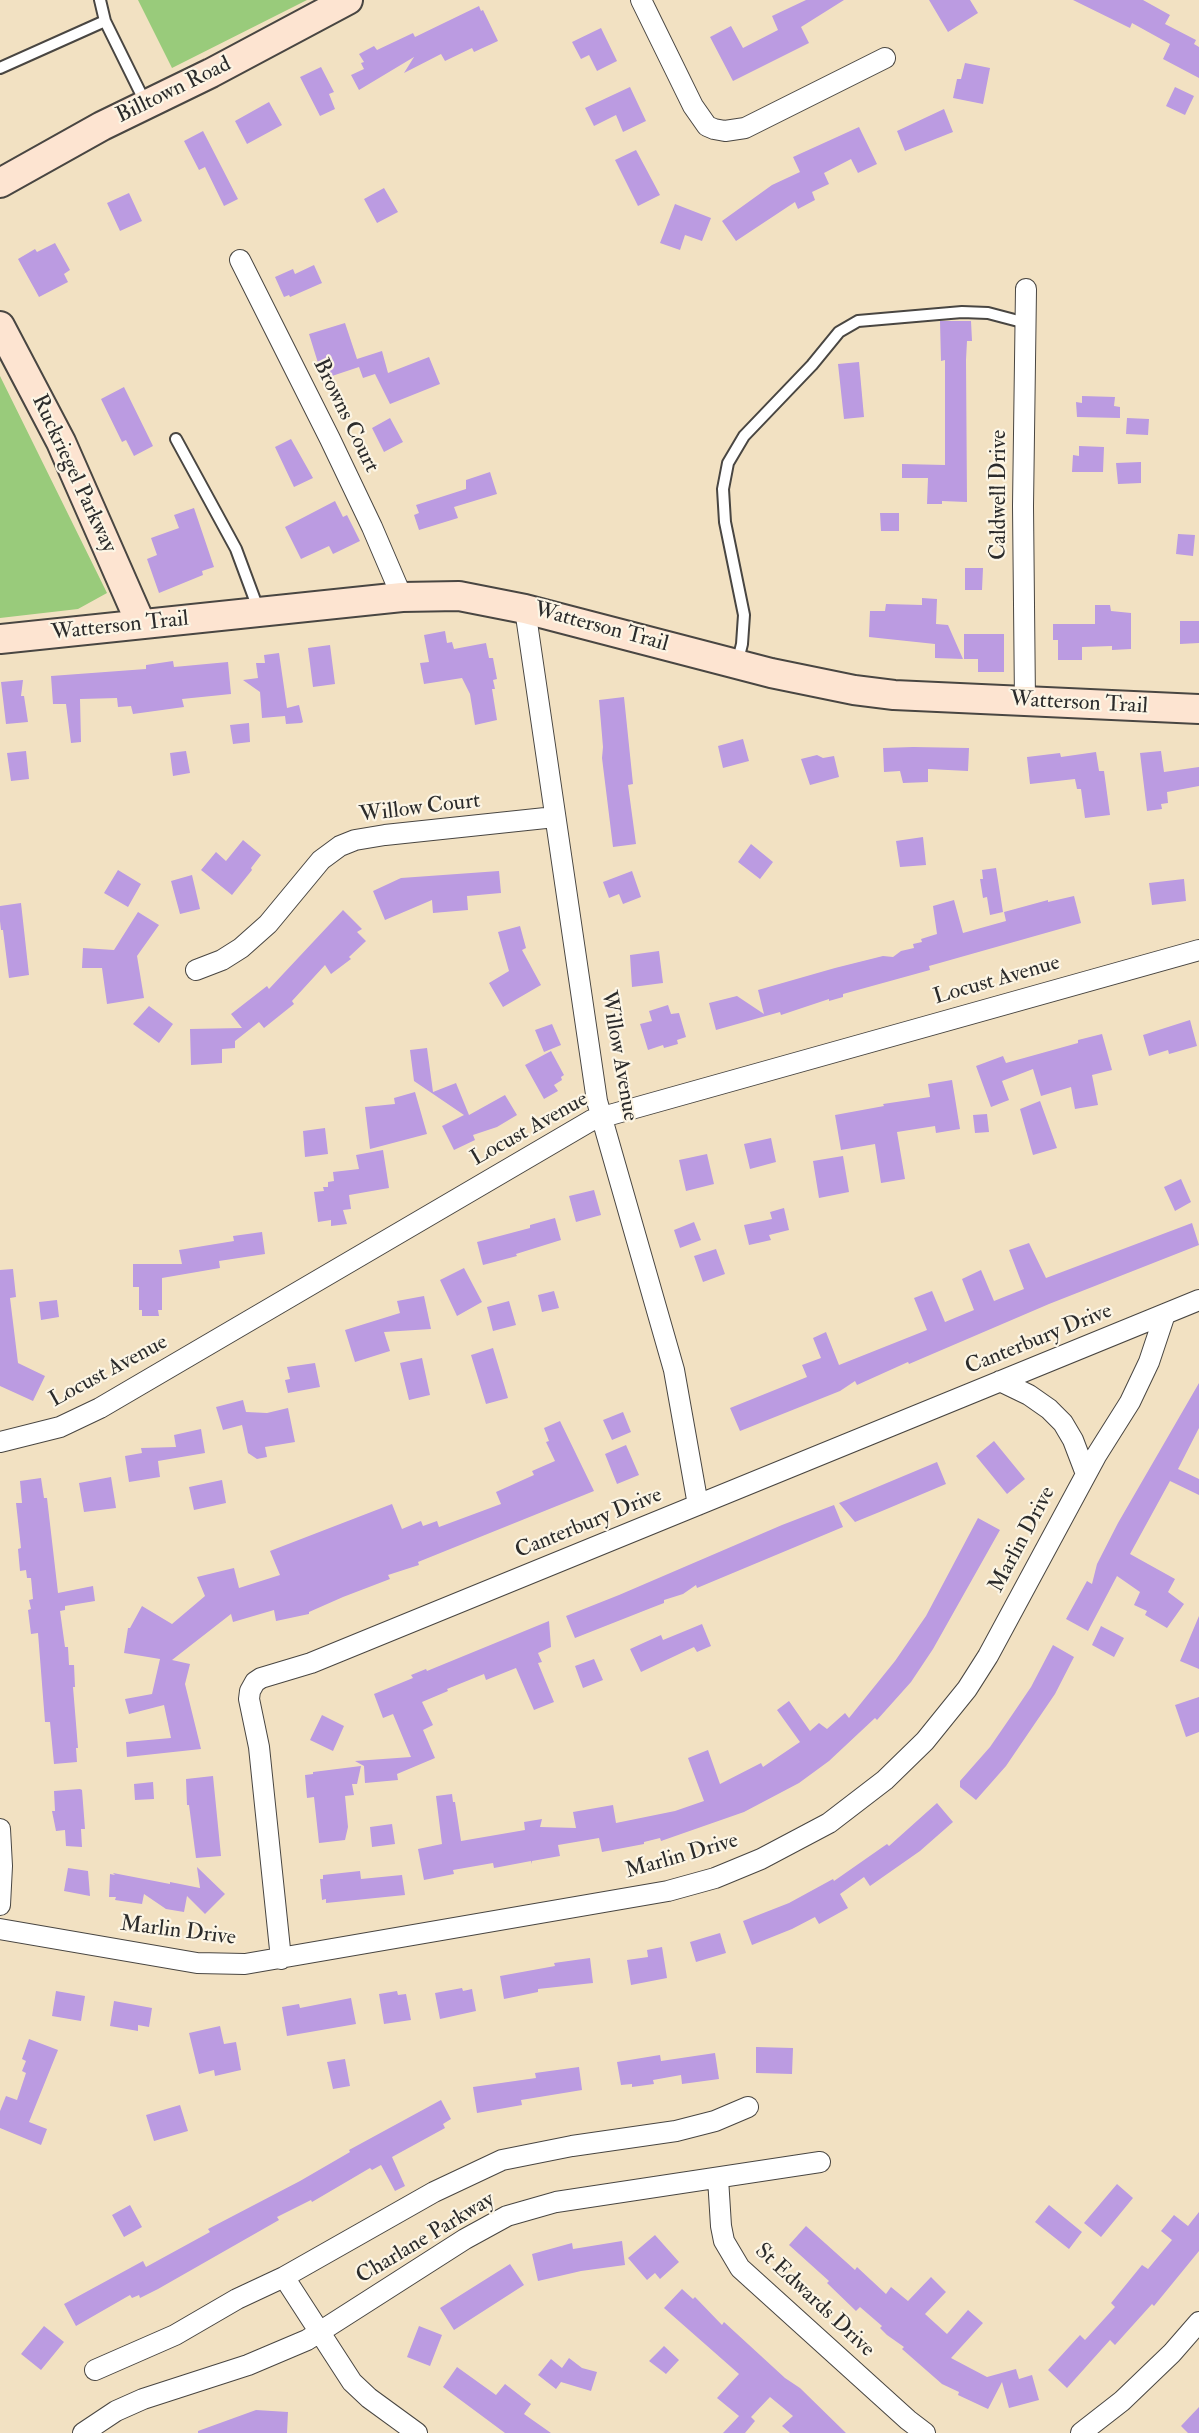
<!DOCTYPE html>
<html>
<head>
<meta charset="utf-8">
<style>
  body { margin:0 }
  canvas { display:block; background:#f2e1c2 }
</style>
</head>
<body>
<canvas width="1199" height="2433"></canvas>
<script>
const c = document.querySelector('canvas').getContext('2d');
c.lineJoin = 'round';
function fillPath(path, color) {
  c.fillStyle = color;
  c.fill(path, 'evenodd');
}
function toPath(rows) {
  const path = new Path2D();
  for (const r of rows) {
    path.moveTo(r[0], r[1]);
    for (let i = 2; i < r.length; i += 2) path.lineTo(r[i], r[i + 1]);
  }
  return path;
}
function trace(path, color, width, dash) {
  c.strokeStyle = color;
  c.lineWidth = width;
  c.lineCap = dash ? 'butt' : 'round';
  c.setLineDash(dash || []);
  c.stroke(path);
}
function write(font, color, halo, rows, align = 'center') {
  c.font = font + ' "IM FELL Double Pica",serif';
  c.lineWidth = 4.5;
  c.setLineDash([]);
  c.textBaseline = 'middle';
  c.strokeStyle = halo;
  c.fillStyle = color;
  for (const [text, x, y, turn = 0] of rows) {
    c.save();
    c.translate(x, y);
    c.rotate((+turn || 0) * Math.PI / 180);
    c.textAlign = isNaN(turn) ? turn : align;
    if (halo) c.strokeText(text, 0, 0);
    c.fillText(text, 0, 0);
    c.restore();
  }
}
const green = toPath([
  [138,0,307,0,172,68],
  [0,376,107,593,78,609,0,618]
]);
const building = toPath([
  [806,0,844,0,801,27,809,43,733,81,710,37,731,26,743,48,778,30,772,16],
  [929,0,970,0,978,13,948,32],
  [1073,0,1143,0,1170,15,1165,24,1196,40,1194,44,1199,47,1199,78,1163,59,1170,44,1132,23,1130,28],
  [479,6,481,11,483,10,498,41,474,52,472,48,445,61,441,54,404,73,414,57,359,90,351,75,364,69,361,63,364,62,359,54,374,46,377,50,413,33,415,37],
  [601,28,617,61,597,71,589,55,581,59,572,42],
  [965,63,990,68,983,104,953,98,957,79,961,79],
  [321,67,334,92,329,94,335,109,320,116,300,77],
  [630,87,646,121,623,132,616,115,594,126,585,108],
  [1175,87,1194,96,1185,115,1166,106],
  [269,102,282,125,247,144,235,121],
  [944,109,953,132,905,151,897,131],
  [859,127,877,164,858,173,851,159,824,173,829,184,812,192,815,200,798,209,795,202,736,241,722,221,772,185,800,172,793,157],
  [203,131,238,199,224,206,205,167,199,170,184,141],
  [636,150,660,195,638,206,615,160],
  [384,188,398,212,377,223,364,199],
  [129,193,142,221,120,231,107,203],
  [675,204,711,218,702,241,685,235,680,250,660,243],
  [55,243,70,270,64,274,68,282,39,297,18,259,35,249,37,252],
  [314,265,322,283,290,297,289,295,284,297,275,277,293,269,295,274],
  [940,321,971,321,972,341,967,341,966,360,967,502,942,501,942,504,927,504,928,478,902,478,902,464,945,465,945,360,941,361],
  [345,323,357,359,382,351,388,373,429,357,440,384,390,404,375,374,363,378,359,367,323,379,309,334],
  [859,362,864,417,844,419,838,364],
  [124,387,153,446,134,456,126,440,122,442,101,399],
  [1082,396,1115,397,1114,406,1120,407,1120,418,1077,417,1076,402,1082,403],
  [390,418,403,442,384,452,372,428],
  [1127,418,1149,419,1148,435,1126,434],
  [291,439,313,478,294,487,275,447],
  [1079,446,1104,447,1103,472,1072,472,1073,455,1079,456],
  [1141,462,1141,483,1118,484,1116,463],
  [490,472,497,494,454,507,458,518,419,530,414,515,419,513,416,505,466,489,466,480],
  [335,501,343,517,347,515,360,541,333,554,329,546,301,559,285,527],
  [194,508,214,567,202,571,203,575,159,593,147,559,157,555,151,538,179,528,174,515],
  [880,513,899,513,899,531,881,531],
  [1178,534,1195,535,1193,556,1176,554],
  [965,568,983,568,982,590,965,590],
  [922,598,937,599,936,624,948,625,963,659,935,658,935,644,869,637,870,611,885,611,886,604,922,605],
  [1095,605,1110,605,1111,611,1131,613,1131,649,1112,650,1112,646,1082,647,1082,660,1058,660,1058,640,1053,640,1053,624,1095,624],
  [1180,621,1199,621,1199,643,1180,644],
  [445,631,447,643,452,642,454,649,486,643,489,658,493,658,497,679,493,680,495,689,492,689,497,720,475,725,470,694,462,678,424,684,420,663,429,662,424,635],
  [964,634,1004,634,1004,672,978,672,978,659,964,659],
  [330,645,335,684,313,687,308,648],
  [279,653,287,708,299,705,303,722,301,723,286,724,285,716,262,718,260,692,243,680,258,678,256,663,265,663,264,655],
  [173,661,174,667,228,662,231,694,182,699,184,707,133,714,131,706,118,707,117,698,80,699,81,742,71,743,66,704,53,704,51,676,146,669,146,665],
  [23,680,21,696,24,696,28,722,6,724,1,682],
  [624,697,633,784,628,785,636,844,613,847,602,758,603,747,599,700],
  [249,723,250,742,233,744,230,725],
  [743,739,749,761,723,768,718,746],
  [913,747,969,748,968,771,928,769,928,782,903,783,900,771,884,772,883,748],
  [26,751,29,779,11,781,7,753],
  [186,751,190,773,173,776,170,753],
  [1161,751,1164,772,1199,767,1199,786,1167,792,1168,803,1161,804,1162,809,1147,811,1140,753],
  [1096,752,1099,771,1104,771,1110,815,1085,818,1081,789,1077,789,1075,779,1030,784,1027,757,1060,753,1061,757],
  [817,755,823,758,834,756,839,777,810,785,801,759],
  [923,837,926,865,900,867,896,841],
  [243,840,261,855,251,868,252,870,232,895,201,870,216,852,226,861],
  [751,844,773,862,760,879,738,862],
  [996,868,1003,912,990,915,987,897,983,898,980,879,983,879,982,870],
  [118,870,141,884,128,907,104,893],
  [499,871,501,893,467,896,468,910,433,913,432,900,385,920,373,891,401,878],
  [632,871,641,897,623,904,619,894,609,898,603,882],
  [192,875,200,909,180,914,171,881],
  [1184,879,1186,901,1152,905,1149,883],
  [1074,896,1081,923,929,966,930,970,843,994,843,997,829,1001,829,999,781,1015,780,1012,716,1030,709,1003,737,996,764,1014,758,990,835,968,883,956,893,957,901,951,914,948,913,944,922,942,921,939,937,934,933,906,954,900,963,933,1006,921,1004,912,1048,900,1048,902],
  [21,903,29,975,9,978,3,930,1,930,0,921,0,906],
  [343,910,362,929,357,932,366,941,349,957,351,959,331,974,325,965,292,1001,294,1004,264,1028,259,1022,235,1041,235,1048,222,1049,222,1063,191,1065,190,1029,242,1028,231,1014,267,986,269,989],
  [138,912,159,925,137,956,144,998,107,1004,102,968,82,968,83,948,114,950],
  [520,926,526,948,522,950,541,985,503,1007,489,983,509,971,498,932],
  [659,951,663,983,632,987,630,955],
  [668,1005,671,1014,679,1013,686,1037,677,1040,678,1044,664,1048,663,1045,648,1050,640,1024,652,1021,649,1011],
  [149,1006,173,1024,159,1043,133,1024],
  [1190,1020,1197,1046,1169,1054,1168,1050,1149,1056,1143,1035],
  [552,1024,561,1045,544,1052,535,1030],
  [1102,1034,1112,1070,1092,1075,1098,1105,1075,1109,1071,1087,1041,1096,1033,1069,1002,1081,1009,1100,991,1107,976,1066,1003,1056,1006,1063,1078,1043,1078,1040],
  [427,1048,433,1092,456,1083,469,1115,505,1095,517,1115,497,1127,473,1135,475,1140,454,1150,442,1126,464,1115,414,1081,410,1050],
  [551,1051,564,1075,561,1077,562,1080,554,1085,558,1091,544,1099,525,1065],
  [952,1080,960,1129,936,1133,935,1126,897,1132,905,1179,881,1183,875,1144,841,1150,835,1115,884,1106,883,1104,930,1097,928,1084],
  [415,1092,427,1134,370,1149,365,1107,395,1104,394,1098],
  [1040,1101,1057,1148,1033,1155,1020,1109],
  [987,1114,989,1132,975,1133,973,1115],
  [325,1128,328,1154,305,1157,303,1131],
  [771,1138,776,1162,750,1169,744,1144],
  [383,1150,389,1188,349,1195,351,1209,343,1210,347,1224,331,1226,331,1220,318,1222,314,1192,324,1191,323,1187,328,1187,328,1182,334,1181,333,1172,359,1169,356,1155],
  [707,1154,714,1184,686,1191,679,1160],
  [843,1156,849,1192,819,1198,813,1161],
  [1181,1179,1191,1202,1175,1211,1164,1187],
  [594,1190,601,1215,576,1222,569,1196],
  [784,1208,789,1230,769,1235,771,1240,749,1245,744,1225,772,1219,770,1212],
  [555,1218,561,1240,516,1254,517,1256,483,1265,477,1242,530,1228,530,1225],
  [694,1222,701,1240,680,1248,674,1230],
  [1192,1223,1199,1245,1049,1304,909,1364,908,1362,857,1385,855,1381,840,1391,740,1431,730,1408,807,1377,802,1365,821,1358,813,1338,826,1332,839,1365,927,1330,914,1298,932,1291,945,1322,974,1310,962,1279,981,1270,994,1301,1024,1289,1009,1250,1029,1243,1046,1278],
  [262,1232,265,1254,219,1261,220,1268,162,1278,162,1310,158,1310,159,1316,142,1316,142,1310,139,1310,139,1287,133,1287,133,1264,182,1264,179,1250,234,1241,233,1236],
  [716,1249,725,1274,703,1282,694,1256],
  [464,1268,482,1302,457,1316,440,1280],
  [13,1269,16,1297,10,1298,18,1363,45,1376,33,1401,0,1386,0,1270],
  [554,1291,559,1308,542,1312,538,1295],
  [424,1296,431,1329,384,1332,390,1351,355,1362,345,1330,400,1313,397,1301],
  [57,1300,59,1317,41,1320,39,1302],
  [509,1301,516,1325,493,1331,487,1307],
  [493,1348,508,1398,486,1404,471,1355],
  [422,1358,430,1395,409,1400,400,1363],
  [315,1363,320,1387,288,1393,285,1380,290,1379,287,1367],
  [1199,1383,1199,1428,1178,1469,1199,1479,1199,1495,1170,1481,1130,1554,1175,1579,1168,1592,1184,1604,1167,1628,1145,1615,1147,1611,1134,1605,1140,1592,1117,1576,1088,1631,1066,1619,1087,1581,1092,1584,1097,1564,1118,1523],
  [243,1400,246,1412,267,1413,288,1408,295,1442,265,1447,267,1457,257,1459,248,1453,242,1425,223,1430,216,1407],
  [623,1412,631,1432,612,1440,603,1420],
  [560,1421,594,1491,418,1562,419,1565,388,1575,390,1579,343,1597,309,1612,309,1614,276,1621,274,1610,233,1622,231,1614,172,1660,190,1664,185,1684,201,1749,127,1757,126,1742,171,1738,164,1705,129,1714,125,1699,152,1694,160,1659,124,1653,128,1628,130,1628,142,1606,172,1624,205,1596,197,1577,234,1568,239,1588,280,1575,270,1551,392,1504,402,1529,421,1521,423,1526,437,1521,439,1527,501,1504,496,1492,534,1475,532,1471,555,1461,546,1442,549,1441,544,1428],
  [201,1429,205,1453,158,1461,160,1477,129,1482,125,1456,142,1453,141,1448,176,1447,174,1435],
  [994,1441,1025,1479,1007,1494,976,1456],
  [626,1445,639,1475,617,1484,605,1454],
  [937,1462,946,1484,882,1511,855,1522,839,1503],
  [111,1477,116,1508,84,1512,79,1483],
  [41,1478,44,1498,47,1498,58,1593,93,1586,95,1601,65,1606,65,1610,60,1611,65,1647,68,1647,69,1665,74,1665,75,1687,73,1687,78,1748,76,1748,77,1762,54,1764,50,1722,45,1722,38,1633,31,1634,28,1610,31,1609,29,1600,33,1599,31,1578,27,1578,26,1570,20,1571,18,1549,21,1548,16,1503,22,1503,20,1481],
  [222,1480,226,1503,194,1510,189,1487],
  [834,1505,843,1527,697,1588,696,1585,683,1594,664,1600,664,1603,651,1608,575,1638,566,1616,619,1595,782,1525],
  [978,1518,1000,1530,933,1649,911,1682,877,1720,875,1718,829,1761,799,1783,744,1812,661,1841,660,1838,644,1842,644,1844,602,1852,599,1838,558,1845,560,1856,532,1861,532,1864,531,1861,494,1868,493,1863,453,1870,454,1874,424,1880,418,1849,442,1844,436,1796,452,1794,453,1802,455,1802,461,1841,525,1830,524,1822,542,1819,540,1827,576,1828,573,1812,613,1805,616,1823,675,1811,704,1801,688,1758,708,1750,720,1784,761,1763,763,1767,800,1742,777,1710,789,1701,810,1731,819,1723,827,1729,845,1713,849,1718,895,1661,926,1616],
  [1199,1616,1199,1669,1180,1661],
  [549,1621,551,1647,538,1653,542,1662,538,1663,554,1702,534,1710,516,1668,486,1680,484,1674,447,1689,448,1691,422,1702,433,1725,423,1730,435,1758,397,1774,398,1780,365,1783,364,1766,355,1761,411,1757,393,1714,383,1718,374,1694,413,1678,411,1675,426,1669,427,1671],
  [702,1624,711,1646,697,1652,694,1647,641,1672,630,1649,661,1635,663,1640],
  [1101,1626,1124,1638,1114,1657,1092,1645],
  [1053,1645,1074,1657,1055,1694,1006,1766,976,1800,960,1787,960,1781,990,1747,1012,1715,1031,1687],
  [594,1659,603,1680,583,1688,575,1666],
  [1199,1697,1199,1732,1186,1737,1175,1705],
  [322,1715,344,1726,333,1751,310,1740],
  [361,1766,357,1784,352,1784,354,1795,345,1796,348,1827,345,1840,319,1843,314,1797,307,1798,305,1775,313,1774,313,1772],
  [213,1776,221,1856,196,1858,189,1805,187,1805,186,1779],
  [153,1782,154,1799,135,1800,134,1784],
  [80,1789,82,1790,85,1829,81,1829,82,1847,66,1846,65,1830,56,1831,52,1811,55,1811,54,1791],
  [937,1803,953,1822,920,1851,870,1886,864,1877,840,1894,848,1908,819,1924,815,1917,792,1929,752,1945,743,1921,789,1903,833,1879,834,1881,887,1844,889,1846],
  [392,1824,395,1844,372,1847,370,1827],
  [197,1867,225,1894,205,1914,187,1896,184,1912,166,1909,144,1894,142,1904,115,1900,116,1897,109,1897,110,1874,115,1875,113,1873,170,1884,170,1882,200,1888],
  [68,1868,88,1871,90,1896,64,1891],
  [360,1871,361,1879,402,1875,405,1895,326,1903,326,1899,322,1900,320,1879,323,1879,323,1875],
  [720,1933,726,1953,696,1962,690,1942],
  [662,1947,667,1978,631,1985,627,1960,648,1957,647,1950],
  [590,1958,593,1983,538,1989,538,1992,504,1999,500,1976,555,1966,554,1963],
  [462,1988,463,1991,472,1989,476,2011,440,2019,435,1993],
  [56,1991,85,1996,81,2021,52,2016],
  [397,1991,398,1995,406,1994,411,2020,384,2024,379,1994],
  [351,1998,356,2024,287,2036,282,2007,299,2004,300,2008],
  [114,2001,152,2008,149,2027,138,2025,138,2031,110,2026],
  [220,2026,224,2044,236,2042,241,2070,215,2076,214,2070,199,2074,189,2033],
  [29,2039,58,2050,29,2122,47,2129,41,2145,0,2128,0,2111,6,2096,17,2100,26,2073,22,2071,26,2061,22,2059],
  [756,2047,793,2048,792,2074,756,2073],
  [715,2053,719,2079,682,2084,681,2075,653,2080,654,2084,632,2087,632,2084,621,2085,617,2062,660,2055,661,2061],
  [345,2059,350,2086,333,2089,327,2062],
  [579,2067,582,2090,521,2100,522,2105,477,2113,473,2087,536,2078,535,2073],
  [441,2100,451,2119,443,2124,445,2128,392,2157,405,2186,395,2191,381,2165,372,2170,370,2168,312,2202,311,2200,277,2217,279,2220,158,2289,140,2298,139,2295,132,2298,130,2295,76,2326,64,2304,143,2261,146,2267,210,2232,208,2229,300,2181,350,2152,349,2150],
  [180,2105,188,2131,154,2141,146,2115],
  [1117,2184,1133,2198,1101,2237,1084,2223],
  [130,2205,142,2227,124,2237,112,2215],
  [1049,2205,1082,2232,1069,2249,1035,2222],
  [1199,2212,1199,2251,1154,2306,1152,2304,1115,2345,1110,2340,1067,2388,1048,2370,1080,2335,1085,2340,1115,2307,1111,2303,1142,2265,1148,2269,1172,2240,1161,2231,1174,2215,1188,2226],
  [806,2226,855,2270,857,2267,886,2294,891,2287,908,2301,931,2277,946,2292,925,2314,947,2334,968,2310,983,2323,951,2358,987,2377,1016,2369,1019,2379,1032,2375,1039,2400,1009,2408,1002,2382,988,2409,958,2395,959,2392,942,2384,902,2349,904,2347,887,2335,880,2328,882,2326,860,2307,856,2311,827,2283,829,2281,789,2245],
  [655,2235,679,2262,660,2279,655,2273,647,2280,628,2258],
  [622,2241,625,2265,581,2271,538,2281,532,2254,572,2243,573,2249],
  [510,2264,524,2285,454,2330,440,2308],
  [682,2289,693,2299,695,2297,722,2325,724,2322,785,2378,800,2388,846,2433,790,2433,782,2426,793,2416,770,2397,751,2417,755,2421,745,2433,723,2433,739,2416,717,2398,739,2374,664,2308],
  [44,2326,64,2342,41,2370,21,2354],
  [419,2326,442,2335,430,2366,407,2357],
  [664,2346,679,2360,666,2374,649,2361],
  [569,2358,582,2368,597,2372,591,2391,561,2382,556,2389,538,2375,551,2359,562,2368],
  [457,2367,496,2395,505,2384,531,2404,524,2414,551,2433,505,2433,443,2387],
  [1199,2407,1199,2433,1188,2433,1181,2426],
  [256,2410,288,2412,287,2433,198,2433,198,2431]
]);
const service = toPath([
  [100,0,105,21,146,104],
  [0,68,105,21],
  [176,439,236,549,259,611],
  [737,664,742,644,744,615,725,522,723,489,728,463,744,436,812,365,839,332,858,321,962,312,988,313,1026,323]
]);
const minor = toPath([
  [641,0,693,106,707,126,714,129,725,131,745,128,885,58],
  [240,260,330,439,372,527,402,597],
  [525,609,597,1101,674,1370,698,1505],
  [1025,702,1023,506,1026,289],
  [196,970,222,960,241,948,268,924,321,860,340,846,355,840,385,835,555,817],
  [1000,1381,1029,1395,1049,1409,1063,1423,1073,1440,1086,1474],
  [0,1442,60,1427,100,1408,592,1120,1199,950],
  [0,1829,2,1866,0,1905],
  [0,1929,197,1963,245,1964,668,1891,715,1878,761,1859,829,1823,885,1780,925,1741,967,1689,988,1656,1096,1456,1130,1402,1149,1362,1165,1314],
  [281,1959,259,1747,249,1699,250,1691,255,1682,261,1678,311,1663,1199,1300],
  [718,2178,721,2226,724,2241,740,2268,908,2420,925,2433],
  [284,2277,352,2382,369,2398,417,2433],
  [95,2370,175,2335,237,2299,284,2277,434,2192,502,2160,572,2146,676,2131,715,2121,748,2107],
  [83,2433,116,2411,143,2399,248,2365,307,2340,465,2239,507,2216,556,2202,820,2162],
  [1081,2433,1122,2401,1172,2353,1199,2322]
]);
const secondary = toPath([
  [0,183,102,126,211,73,348,0],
  [0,326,61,442,141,624],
  [0,639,402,597,459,596,525,609,771,673,854,690,894,695,1199,709]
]);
const streetNames = [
  ["Billtown Road",174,91,-26],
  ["Browns Court",345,416,64],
  ["Ruckriegel Parkway",73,474,65],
  ["Caldwell Drive",1000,495,-90],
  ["Watterson Trail",120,627,-6],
  ["Watterson Trail",601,628,15],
  ["Watterson Trail",1079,704,3],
  ["Willow Court",420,809,-7],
  ["Locust Avenue",997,981,-16],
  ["Willow Avenue",618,1056,80],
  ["Locust Avenue",530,1130,-29],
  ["Canterbury Drive",1039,1340,-22],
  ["Locust Avenue",109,1372,-28],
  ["Canterbury Drive",589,1524,-22],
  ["Marlin Drive",1023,1540,-62],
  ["Marlin Drive",682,1857,-16],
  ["Marlin Drive",178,1932,7],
  ["Charlane Parkway",426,2239,-31],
  ["St Edwards Drive",814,2301,43]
];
fillPath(green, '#99cb7b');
fillPath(building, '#bb9be1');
trace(service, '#494642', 14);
trace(minor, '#494642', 22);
trace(secondary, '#494642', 32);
trace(service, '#fff', 10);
trace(minor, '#fff', 20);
trace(secondary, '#fde4d1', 28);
write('22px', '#2b2b2b', '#fcf5e5', streetNames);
</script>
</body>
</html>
